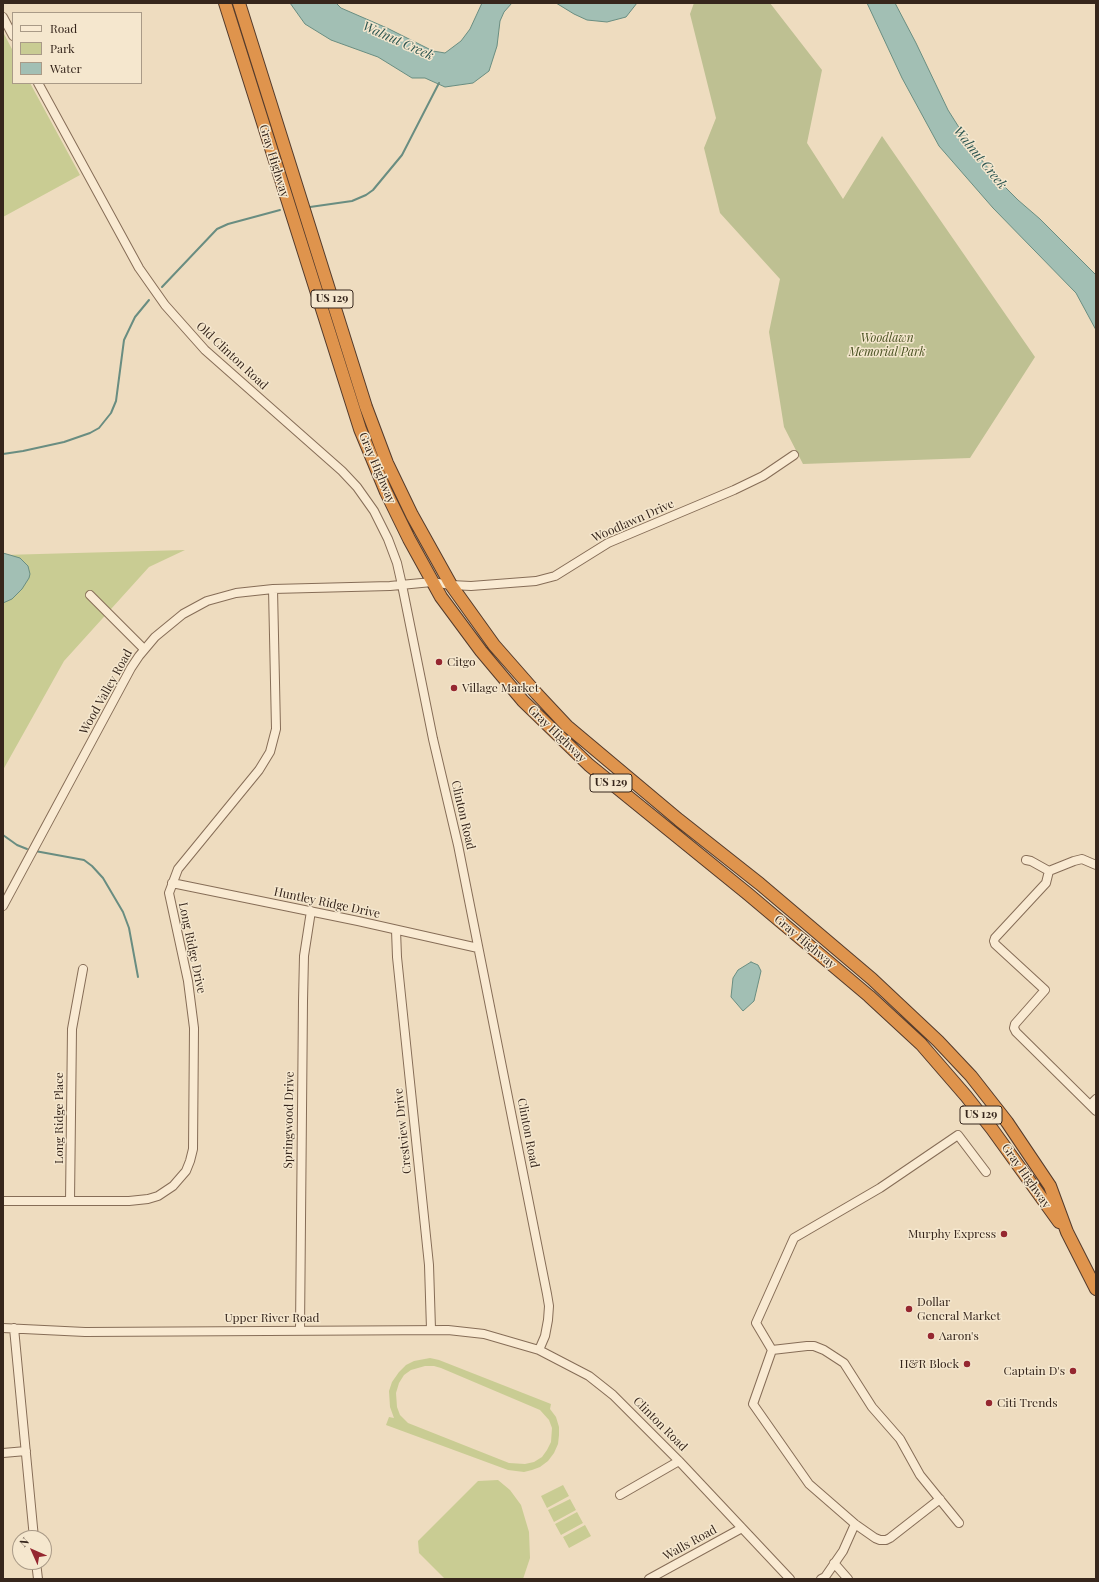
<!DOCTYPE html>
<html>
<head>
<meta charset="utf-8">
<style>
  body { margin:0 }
  #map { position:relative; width:1099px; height:1582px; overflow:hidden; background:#eedcbf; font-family:"Playfair Display",serif }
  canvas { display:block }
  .frame { position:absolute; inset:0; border:4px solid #36261c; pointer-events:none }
  .legend { position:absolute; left:12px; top:12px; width:130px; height:72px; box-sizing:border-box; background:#f5e7ce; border:1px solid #a99a87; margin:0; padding:5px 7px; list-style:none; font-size:12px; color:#36261c }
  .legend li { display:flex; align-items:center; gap:8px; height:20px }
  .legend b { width:20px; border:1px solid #a99a87 }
  .north { position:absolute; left:12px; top:1530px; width:40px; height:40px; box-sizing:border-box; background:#f5e7ce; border:1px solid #a99a87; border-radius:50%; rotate:315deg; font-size:11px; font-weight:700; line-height:16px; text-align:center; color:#36261c }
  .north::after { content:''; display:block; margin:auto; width:14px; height:18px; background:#952730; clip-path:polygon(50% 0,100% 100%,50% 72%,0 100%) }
</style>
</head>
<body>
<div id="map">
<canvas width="1099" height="1582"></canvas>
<div class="frame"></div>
<ul class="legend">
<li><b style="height:5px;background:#f9ead2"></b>Road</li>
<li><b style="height:11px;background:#c9cc93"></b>Park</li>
<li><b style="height:11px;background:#a2bfb4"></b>Water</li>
</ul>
<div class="north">N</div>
</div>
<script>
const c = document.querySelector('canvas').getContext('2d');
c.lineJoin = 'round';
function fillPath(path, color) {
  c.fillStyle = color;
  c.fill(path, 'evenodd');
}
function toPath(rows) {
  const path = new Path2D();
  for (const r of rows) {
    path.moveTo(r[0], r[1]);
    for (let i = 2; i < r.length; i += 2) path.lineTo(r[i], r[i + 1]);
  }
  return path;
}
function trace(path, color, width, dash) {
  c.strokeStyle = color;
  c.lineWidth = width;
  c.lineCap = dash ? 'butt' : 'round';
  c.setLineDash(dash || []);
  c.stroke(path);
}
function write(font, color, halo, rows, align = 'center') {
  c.font = font + ' "Playfair Display",serif';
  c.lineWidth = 3;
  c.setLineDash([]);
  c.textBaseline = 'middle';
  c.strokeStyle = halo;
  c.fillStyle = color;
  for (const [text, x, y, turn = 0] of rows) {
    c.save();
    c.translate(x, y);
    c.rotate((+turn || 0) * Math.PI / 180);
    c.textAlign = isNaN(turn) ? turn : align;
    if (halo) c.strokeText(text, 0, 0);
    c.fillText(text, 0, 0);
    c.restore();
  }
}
const green = toPath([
  [3,32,13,51,13,83,30,83,80,175,3,217],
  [185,550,149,567,64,661,3,770,3,555],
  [430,1358,439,1360,551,1404,550,1409,556,1417,559,1427,559,1435,558,1444,554,1453,548,1461,540,1467,532,1470,524,1472,508,1470,386,1425,389,1417,394,1418,390,1407,389,1391,392,1382,399,1372,406,1365,414,1361],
  [425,1366,434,1366,441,1368,540,1410,549,1420,552,1428,551,1442,547,1450,542,1457,534,1462,525,1464,509,1463,408,1423,400,1415,397,1407,396,1393,399,1383,404,1375,411,1370],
  [498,1480,510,1490,521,1505,529,1532,530,1558,523,1579,445,1579,419,1553,418,1541,478,1481],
  [563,1485,569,1496,547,1508,541,1496],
  [570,1499,576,1510,554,1522,548,1510],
  [577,1512,583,1523,561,1535,555,1524],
  [585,1525,591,1536,569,1548,563,1537]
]);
const cemetery = toPath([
  [694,3,770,3,822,70,807,143,843,199,882,136,1035,357,970,458,803,464,784,427,769,332,780,279,720,213,704,148,716,118,690,14]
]);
const water = toPath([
  [290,3,336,3,341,8,387,28,433,51,445,53,461,41,470,29,482,3,512,3,504,12,500,21,497,46,489,71,473,83,445,87,425,78,412,78,378,57,331,40,305,24,290,3],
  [556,3,637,3,626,17,607,22,587,20,574,14,556,3],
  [867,3,895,3,916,43,948,110,972,148,997,179,1018,200,1040,219,1096,275,1096,330,1076,293,993,208,939,146,902,78,867,3],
  [3,553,20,558,28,566,30,574,29,578,22,589,12,599,3,603,3,553],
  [751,962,758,965,761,971,754,1001,743,1011,731,997,733,978,738,970,751,962]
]);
const stream = toPath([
  [310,207,352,201,366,195,373,190,402,155,439,83],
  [162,287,217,229,228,224,280,210],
  [3,454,23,451,64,442,90,433,99,428,111,413,116,401,124,340,135,317,149,300],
  [3,835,17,845,27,849],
  [35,851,84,860,92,866,103,878,123,912,129,928,138,977]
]);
const minor = toPath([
  [3,17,13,36],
  [38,83,139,268,165,305,205,350,342,471,357,487,374,511,388,539,397,563,402,585,433,739,458,845,547,1294,549,1306,548,1320,545,1336,539,1350],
  [90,595,144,649],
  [1026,860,1031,861,1049,871,1074,861,1082,859,1096,865],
  [1049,871,1046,883,995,938,994,941,995,944,1045,990,1015,1024,1014,1028,1016,1032,1096,1111],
  [172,883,358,921,478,948],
  [3,906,131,668,139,656,155,637,183,614,207,601,236,593,273,589,390,586,432,582,451,585,471,586,536,581,555,576,608,543,734,490,763,476,794,455],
  [396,930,397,957,429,1265,431,1329],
  [1090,1105,1096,1099],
  [3,1201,129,1201,148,1199,158,1196,173,1186,186,1171,190,1161,193,1149,194,1028,188,981,169,893,178,869,259,770,270,752,276,729,273,589],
  [70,1201,72,1029,83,969],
  [3,1328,85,1332,448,1330,484,1334,539,1350,589,1376,613,1395,679,1461,790,1579],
  [14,1328,34,1538],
  [300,1330,303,1001,304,956,311,911],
  [772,1350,807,1346,814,1346,824,1350,844,1363,872,1407,900,1439,920,1475,959,1523],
  [3,1453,26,1451],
  [620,1495,679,1461],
  [940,1499,890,1538,886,1540,880,1540,875,1538,855,1524,809,1484,753,1404,772,1350,756,1323,794,1238,880,1188,958,1135,986,1172],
  [36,1562,38,1579],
  [834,1563,848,1579],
  [649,1579,742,1528],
  [821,1579,825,1577,843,1551,855,1524]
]);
const highway = toPath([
  [225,3,360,429,386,492,409,539,441,597,481,651,523,701,589,765,748,894,869,996,921,1044,966,1096,992,1129,1059,1222],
  [239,3,366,407,387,463,412,515,451,585,494,645,537,694,567,726,679,820,760,884,872,979,938,1041,971,1076,1007,1122,1050,1186,1067,1232,1096,1289]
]);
const markers = [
  [439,662,4,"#952730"],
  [454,688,4,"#952730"],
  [1004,1234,4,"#952730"],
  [909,1309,4,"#952730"],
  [931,1336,4,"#952730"],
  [967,1364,4,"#952730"],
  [1073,1371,4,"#952730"],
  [989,1403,4,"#952730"]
];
const shields = [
  [332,299,42],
  [611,783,42],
  [981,1115,42]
];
const shieldNames = [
  ["US 129",332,299],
  ["US 129",611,783],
  ["US 129",981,1115]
];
const streetNames = [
  ["Gray Highway",274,161,73],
  ["Old Clinton Road",232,356,43],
  ["Gray Highway",377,468,67],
  ["Woodlawn Drive",633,521,-24],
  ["Wood Valley Road",106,692,-61],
  ["Gray Highway",557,734,44],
  ["Clinton Road",463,815,77],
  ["Huntley Ridge Drive",327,903,12],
  ["Gray Highway",805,942,40],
  ["Long Ridge Drive",192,948,78],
  ["Long Ridge Place",59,1118,-90],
  ["Springwood Drive",289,1120,-89],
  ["Crestview Drive",403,1131,-96],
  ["Clinton Road",528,1133,79],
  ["Gray Highway",1026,1176,55],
  ["Upper River Road",272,1318],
  ["Clinton Road",660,1424,45],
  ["Walls Road",690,1543,-29]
];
const parkNames = [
  ["Woodlawn",887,338],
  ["Memorial Park",887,352]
];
const poiNames = [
  ["Citgo",447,662],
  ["Village Market",462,688],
  ["Murphy Express",996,1234,"right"],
  ["Dollar",917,1302],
  ["General Market",917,1316],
  ["Aaron's",939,1336],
  ["H&R Block",959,1364,"right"],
  ["Captain D's",1065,1371,"right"],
  ["Citi Trends",997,1403]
];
const waterNames = [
  ["Walnut Creek",398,41,24],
  ["Walnut Creek",980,158,51]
];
fillPath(green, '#c9cc93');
fillPath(cemetery, '#bec092');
fillPath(water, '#a2bfb4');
trace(water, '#698d81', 1);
trace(stream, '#698d81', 2);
trace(minor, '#866d57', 10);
trace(highway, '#543b2c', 14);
trace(minor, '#f9ead2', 8);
trace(highway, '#df944d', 12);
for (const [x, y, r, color] of markers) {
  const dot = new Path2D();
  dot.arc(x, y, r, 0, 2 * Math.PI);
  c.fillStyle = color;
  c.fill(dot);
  trace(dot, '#f5e7ce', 1.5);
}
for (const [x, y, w] of shields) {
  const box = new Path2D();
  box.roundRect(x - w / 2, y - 9, w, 18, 3);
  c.fillStyle = '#f5e7ce';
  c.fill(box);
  trace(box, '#36261c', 1);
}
write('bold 11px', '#36261c', null, shieldNames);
write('12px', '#36261c', '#f5e7ce', streetNames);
write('italic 12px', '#4a5222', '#f5e7ce', parkNames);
write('12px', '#36261c', '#f5e7ce', poiNames, 'left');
write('italic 13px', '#2b5550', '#f5e7ce', waterNames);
</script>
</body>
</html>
